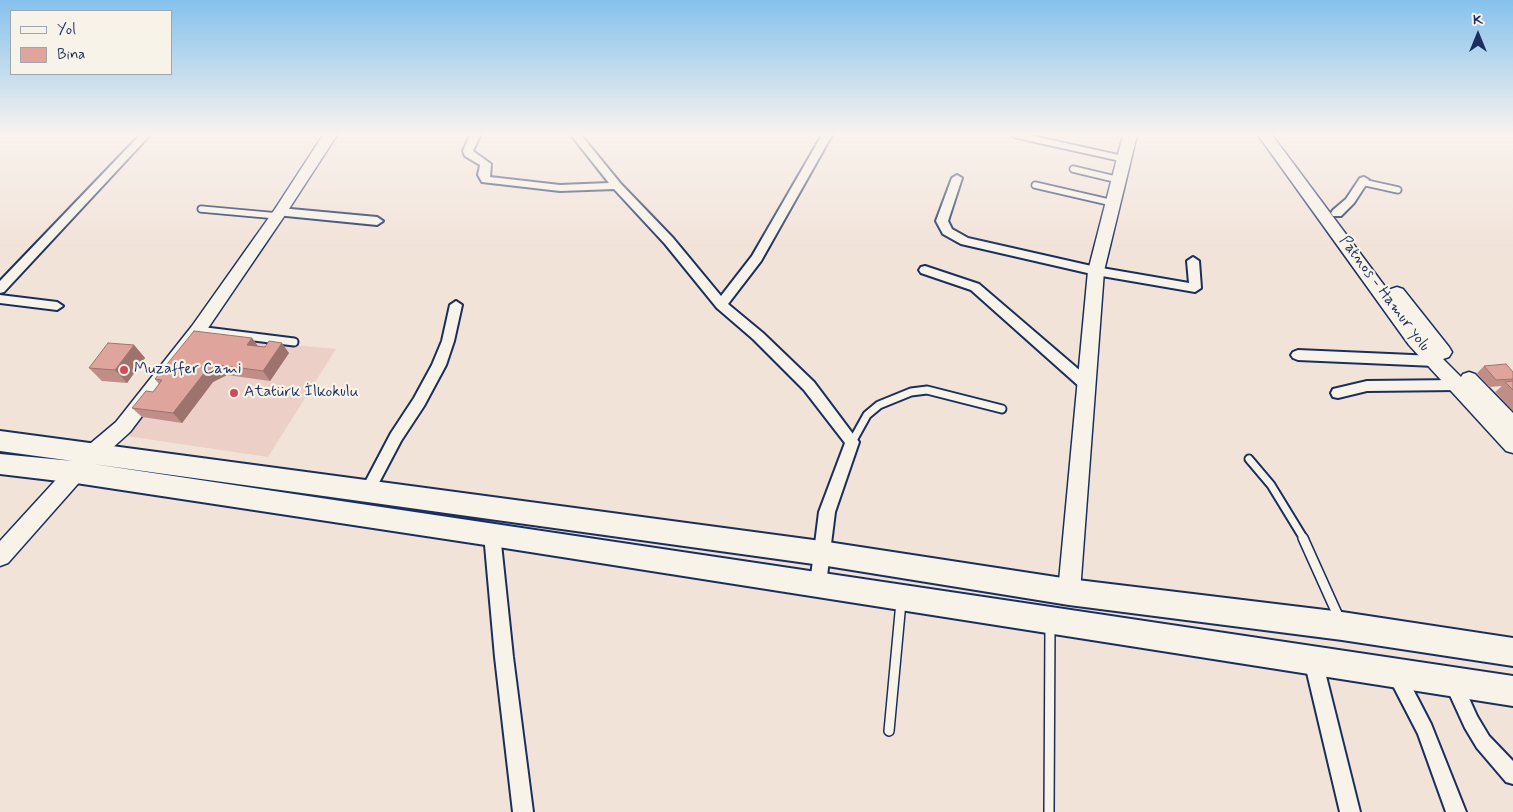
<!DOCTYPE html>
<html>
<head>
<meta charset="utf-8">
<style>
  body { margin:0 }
  #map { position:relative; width:1513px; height:812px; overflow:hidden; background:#f2e3d9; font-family:Mynerve,sans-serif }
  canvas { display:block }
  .legend { position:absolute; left:10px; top:10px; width:162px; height:65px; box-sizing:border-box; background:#f7f3e8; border:1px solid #9fa5b1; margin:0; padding:6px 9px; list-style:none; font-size:15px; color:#1b2f5e }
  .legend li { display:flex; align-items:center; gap:10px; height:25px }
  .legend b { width:25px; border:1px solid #9fa5b1 }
  .north { position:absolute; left:1453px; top:10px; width:50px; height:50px; -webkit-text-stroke:4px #f7f3e8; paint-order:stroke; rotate:0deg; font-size:14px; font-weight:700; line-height:20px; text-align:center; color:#1b2f5e }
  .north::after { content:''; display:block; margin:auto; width:18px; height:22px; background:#1b2f5e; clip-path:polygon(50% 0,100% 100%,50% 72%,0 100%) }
</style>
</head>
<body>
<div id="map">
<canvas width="1513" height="812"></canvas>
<ul class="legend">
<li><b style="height:6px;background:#f7f3e8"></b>Yol</li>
<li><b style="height:14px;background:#dfa59c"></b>Bina</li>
</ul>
<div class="north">K</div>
</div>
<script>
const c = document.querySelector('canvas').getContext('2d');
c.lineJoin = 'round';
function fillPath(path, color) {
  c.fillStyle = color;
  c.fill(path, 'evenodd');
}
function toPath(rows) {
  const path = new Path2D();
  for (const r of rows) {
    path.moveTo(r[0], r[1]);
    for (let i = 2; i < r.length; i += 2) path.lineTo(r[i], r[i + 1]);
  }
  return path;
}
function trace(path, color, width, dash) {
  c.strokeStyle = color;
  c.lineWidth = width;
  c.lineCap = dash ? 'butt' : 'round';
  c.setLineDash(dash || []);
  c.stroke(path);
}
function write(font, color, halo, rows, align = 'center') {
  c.font = font + ' Mynerve,sans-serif';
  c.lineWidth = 4.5;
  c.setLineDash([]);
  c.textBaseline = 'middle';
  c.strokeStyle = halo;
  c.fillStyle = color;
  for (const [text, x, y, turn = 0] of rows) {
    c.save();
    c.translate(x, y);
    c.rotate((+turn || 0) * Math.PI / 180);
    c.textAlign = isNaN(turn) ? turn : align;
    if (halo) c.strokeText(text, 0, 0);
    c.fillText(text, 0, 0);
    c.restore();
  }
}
const built = toPath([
  [202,336,336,349,268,457,126,436]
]);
const laneFar2 = toPath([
  [1016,135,1124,159],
  [1073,169,1119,180],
  [1362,182,1398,190],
  [1035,185,1113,203],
  [201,209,278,216]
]);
const laneFar1 = toPath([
  [198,330,294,342],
  [852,442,867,415,879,405,911,392,927,390,1002,409],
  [1249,459,1271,485,1304,539]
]);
const lane = toPath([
  [1303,538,1339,618],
  [889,731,901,602],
  [1049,812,1050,625]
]);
const street = toPath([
  [140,135,150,135,4,292,0,293,0,281,140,135],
  [470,135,480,135,473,151,491,164,490,177,560,185,609,183,571,135,581,135,621,184,673,238,721,296,752,256,822,135,832,135,761,261,728,304,763,333,814,382,859,442,835,512,826,584,824,589,818,591,812,589,810,584,819,512,845,443,804,390,753,339,717,308,665,244,614,189,560,191,482,182,478,175,480,165,465,156,463,151,470,135],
  [957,175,962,178,948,221,952,229,968,238,1096,267,1189,283,1187,261,1193,257,1199,261,1201,288,1195,292,1096,275,961,244,943,234,936,221,952,178,957,175],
  [1364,177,1369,180,1354,203,1341,216,1333,216,1331,213,1333,210,1346,199,1360,178,1364,177],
  [280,208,377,217,383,221,377,225,276,215,274,212,280,208],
  [925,266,979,284,1091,380,1093,384,1091,388,1086,389,1081,388,971,290,921,273,919,270,921,267,925,266],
  [0,295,57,302,63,306,57,310,0,303,0,295],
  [456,301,462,305,454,341,446,365,424,406,401,441,372,496,367,498,362,496,360,492,391,433,414,398,432,365,442,341,450,305,456,301],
  [1298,350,1435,356,1440,357,1442,361,1440,365,1435,366,1298,360,1293,358,1291,355,1293,352,1298,350],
  [1457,380,1462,381,1464,385,1462,389,1457,390,1367,391,1338,398,1333,397,1331,393,1333,389,1367,381,1457,380],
  [492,527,497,529,500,534,513,657,533,812,513,812,495,657,484,534,487,529,492,527],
  [1313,652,1319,654,1322,660,1360,812,1340,812,1304,660,1307,654,1313,652],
  [1396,665,1402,668,1431,724,1466,812,1446,812,1418,734,1387,674,1390,668,1396,665],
  [1453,673,1459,676,1477,716,1489,736,1513,761,1513,784,1506,782,1477,748,1465,728,1444,682,1447,676,1453,673]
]);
const secondary = toPath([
  [323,135,337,135,285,215,204,334,130,432,99,460,8,563,0,566,0,541,85,448,116,422,192,326,275,209,323,135],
  [1123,135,1137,135,1104,271,1080,592,1077,599,1069,602,1061,599,1058,592,1088,271,1123,135],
  [1258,135,1272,135,1389,292,1391,289,1397,287,1403,289,1449,347,1452,352,1449,357,1443,359,1461,377,1463,374,1469,372,1475,374,1513,413,1513,453,1506,451,1409,345,1258,135]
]);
const highway = toPath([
  [0,431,821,541,1069,579,1342,612,1513,638,1513,666,1342,640,1069,605,821,565,93,464,1513,676,1513,706,492,546,76,483,0,474,0,454,73,461,0,451,0,431]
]);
const wall = toPath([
  [252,338,258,346,289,353,270,381,227,375,213,382,182,423,142,417,132,408,153,392,159,384,155,379],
  [134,345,145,358,127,383,102,381,89,368],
  [1484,366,1513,372,1513,411,1495,392,1502,386,1489,387,1477,373]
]);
const shadedWall = toPath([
  [252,338,259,348,247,345],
  [282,343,289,353,270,381,263,371],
  [134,345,145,358,127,383,115,370],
  [219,365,227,375,213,382,182,423,173,413,205,372]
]);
const building = toPath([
  [194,331,252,338,247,345,265,347,269,341,282,343,263,371,219,365,205,372,173,413,132,408,146,391,153,392,162,380,155,379,194,331],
  [108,343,134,345,115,370,89,368,108,343],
  [1506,364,1513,372,1513,379,1496,380,1484,366,1506,364],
  [1513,381,1513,390,1505,382,1513,381]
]);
const markers = [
  [124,370,5,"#d1495b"],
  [234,393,5,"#d1495b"]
];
const streetNames = [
  ["Patnos - Hamur yolu",1384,294,53]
];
const poiNames = [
  ["Muzaffer Cami",134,370],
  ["Atatürk İlkokulu",244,393]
];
fillPath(built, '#ecd0c7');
trace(laneFar2, '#1b2f5e', 9);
trace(laneFar1, '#1b2f5e', 11);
trace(lane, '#1b2f5e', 12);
trace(street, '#1b2f5e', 4);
trace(secondary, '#1b2f5e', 3);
trace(highway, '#1b2f5e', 4);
trace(laneFar2, '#f7f3e8', 5.5);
trace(laneFar1, '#f7f3e8', 7);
trace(lane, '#f7f3e8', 9);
fillPath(street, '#f7f3e8');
fillPath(secondary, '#f7f3e8');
fillPath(highway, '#f7f3e8');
fillPath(wall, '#c08e86');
fillPath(shadedWall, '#9c746d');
fillPath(building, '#dfa59c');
trace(building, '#9c746d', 1);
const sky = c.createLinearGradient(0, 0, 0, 248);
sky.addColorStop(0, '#85c2ed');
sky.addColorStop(0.54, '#f9f2ee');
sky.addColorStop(1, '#f9f2ee00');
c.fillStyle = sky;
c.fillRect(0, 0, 1513, 248);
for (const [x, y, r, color] of markers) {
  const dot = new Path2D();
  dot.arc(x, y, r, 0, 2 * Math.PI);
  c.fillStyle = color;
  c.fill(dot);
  trace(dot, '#f7f3e8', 2);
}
write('16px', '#1b2f5e', '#f7f3e8', streetNames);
write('16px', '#1b2f5e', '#f7f3e8', poiNames, 'left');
</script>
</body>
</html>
